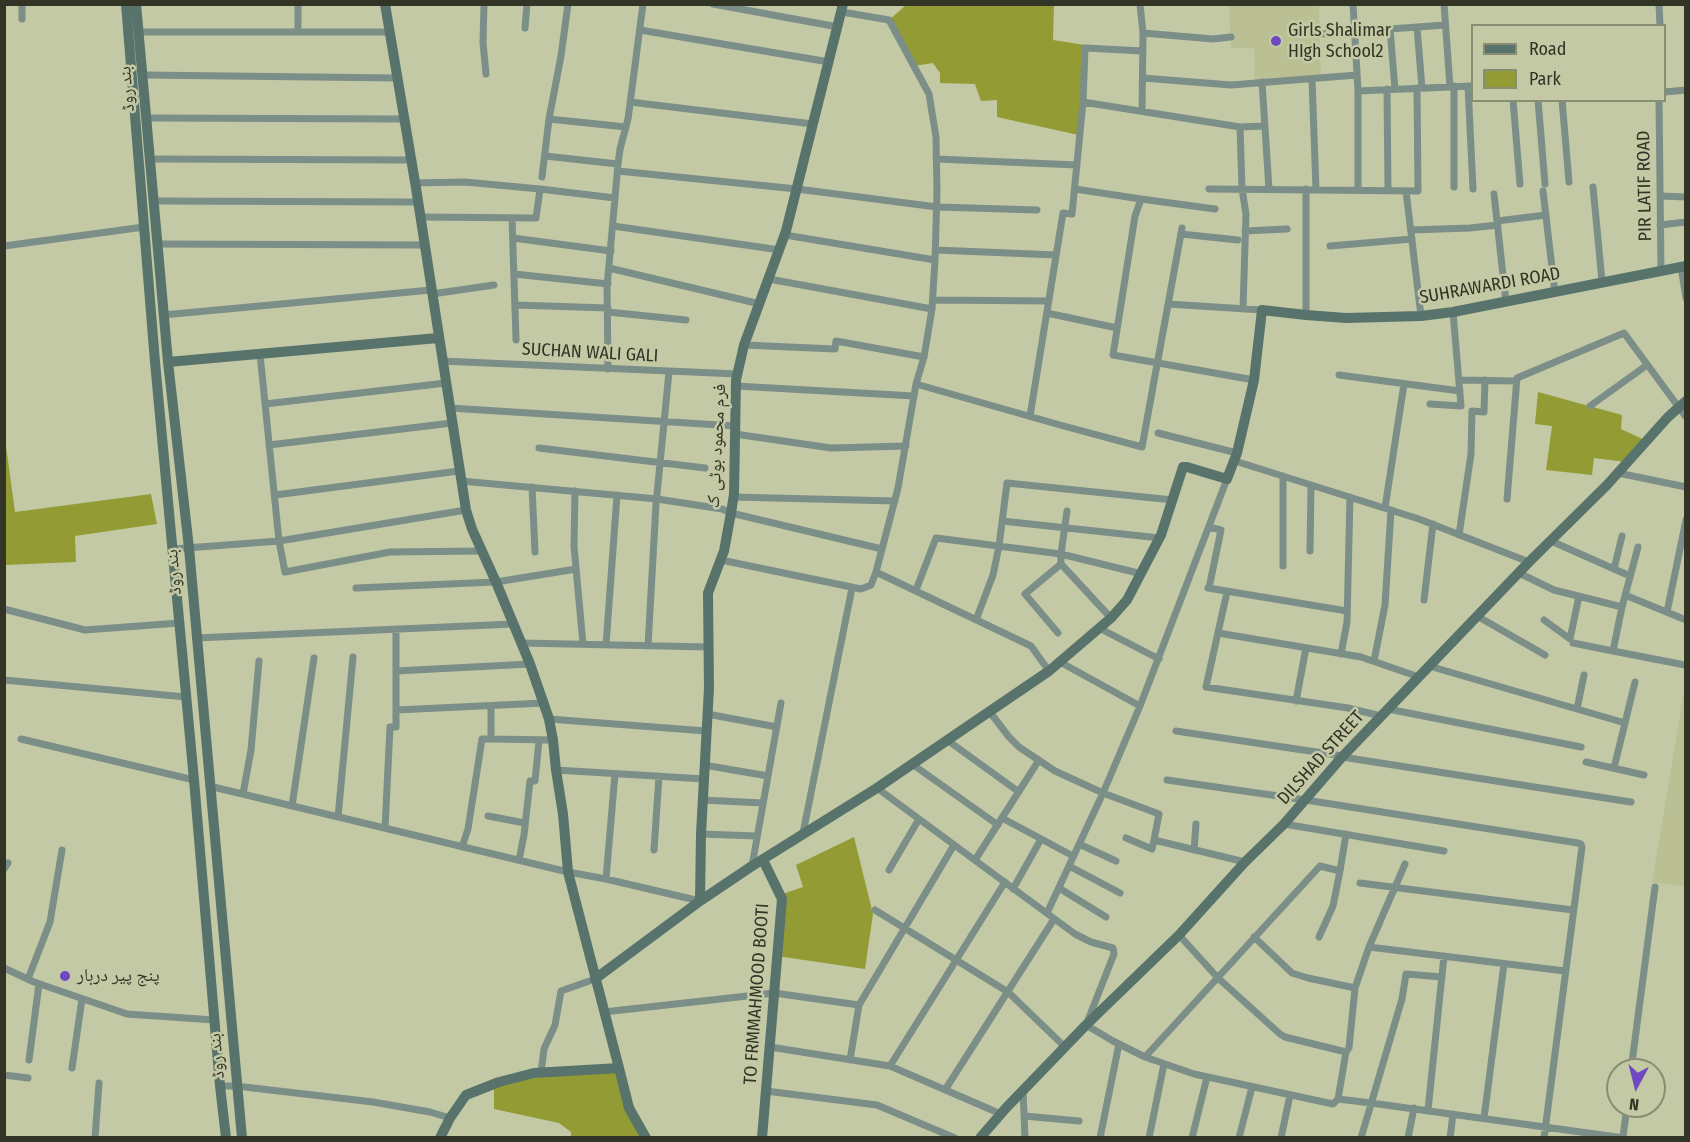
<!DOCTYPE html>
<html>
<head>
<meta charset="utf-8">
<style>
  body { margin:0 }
  #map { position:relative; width:1690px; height:1142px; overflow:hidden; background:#c3c9a4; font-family:"Fira Sans Condensed",sans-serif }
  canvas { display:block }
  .frame { position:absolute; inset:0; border:6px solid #323425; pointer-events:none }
  .legend { position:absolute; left:1471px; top:24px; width:195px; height:78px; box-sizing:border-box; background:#c3c9a4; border:2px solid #898d71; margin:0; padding:8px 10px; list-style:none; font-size:18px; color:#323425 }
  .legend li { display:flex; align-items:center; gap:12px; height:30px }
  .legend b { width:30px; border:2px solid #898d71 }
  .north { position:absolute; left:1606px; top:1058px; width:60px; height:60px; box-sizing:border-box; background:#c3c9a4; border:2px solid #898d71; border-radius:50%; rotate:187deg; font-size:16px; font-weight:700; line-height:24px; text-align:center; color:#323425 }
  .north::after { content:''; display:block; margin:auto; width:21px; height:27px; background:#7049c1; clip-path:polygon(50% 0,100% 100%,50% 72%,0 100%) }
</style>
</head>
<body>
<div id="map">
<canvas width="1690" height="1142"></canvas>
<div class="frame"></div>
<ul class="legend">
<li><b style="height:8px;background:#58736b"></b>Road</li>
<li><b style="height:16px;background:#939c34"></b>Park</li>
</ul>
<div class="north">N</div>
</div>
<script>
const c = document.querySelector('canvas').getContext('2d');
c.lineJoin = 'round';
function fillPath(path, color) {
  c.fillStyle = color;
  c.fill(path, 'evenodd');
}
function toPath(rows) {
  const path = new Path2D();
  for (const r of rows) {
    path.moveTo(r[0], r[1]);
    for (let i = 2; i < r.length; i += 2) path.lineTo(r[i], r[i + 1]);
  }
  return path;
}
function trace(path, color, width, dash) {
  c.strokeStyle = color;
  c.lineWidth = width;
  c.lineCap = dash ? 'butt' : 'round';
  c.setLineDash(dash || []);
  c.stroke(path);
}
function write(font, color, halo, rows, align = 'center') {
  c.font = font + ' "Fira Sans Condensed","Noto Naskh Arabic",sans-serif';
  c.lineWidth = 5;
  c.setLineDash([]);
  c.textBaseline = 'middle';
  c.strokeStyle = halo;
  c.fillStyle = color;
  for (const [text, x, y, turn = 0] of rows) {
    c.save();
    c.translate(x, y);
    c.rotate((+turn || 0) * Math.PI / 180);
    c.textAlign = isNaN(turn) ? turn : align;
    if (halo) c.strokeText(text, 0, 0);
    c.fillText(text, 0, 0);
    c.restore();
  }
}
const built = toPath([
  [1229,5,1319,5,1321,76,1255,83,1254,48,1231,48],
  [1685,685,1685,886,1652,882]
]);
const green = toPath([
  [906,5,1054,5,1053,40,1085,45,1083,136,997,117,997,100,981,101,975,84,940,83,940,73,933,63,914,66,889,20],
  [1538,392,1622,415,1621,429,1647,441,1626,462,1594,458,1592,475,1546,470,1552,426,1535,424],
  [4,431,15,512,151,494,157,524,75,536,76,562,5,565],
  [854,837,873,914,865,969,777,956,780,895,803,887,796,865],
  [619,1068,646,1137,571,1137,571,1132,559,1123,494,1109,494,1084,499,1082]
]);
const street = toPath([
  [22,4,22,19],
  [298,4,298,32],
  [484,4,483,43,486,74],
  [713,4,838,27],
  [1140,4,1143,33,1142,111],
  [1353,4,1358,91,1358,190],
  [1444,4,1450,87],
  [1659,4,1660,26],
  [1417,27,1422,88],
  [525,28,527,4],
  [1390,29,1395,89],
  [640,30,829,62],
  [139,32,390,32],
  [1143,33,1213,39,1231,37],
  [1320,34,1445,25],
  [143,75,397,78],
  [1143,78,1231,85,1357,75],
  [1312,79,1316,190],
  [1262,82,1269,189],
  [1468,86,1473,189],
  [1387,89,1388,190],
  [1358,91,1472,86],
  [1664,92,1686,90],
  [1513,100,1520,184],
  [1538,100,1545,184],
  [1562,100,1569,182],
  [1659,100,1661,270],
  [630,102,813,124],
  [1083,102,1240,127,1265,126],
  [146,118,404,119],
  [549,119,626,127],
  [1240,127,1242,189,1246,214,1243,309],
  [545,156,618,164],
  [150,159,411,160],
  [936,159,1077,165],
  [618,171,797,189,937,207,1037,210],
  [542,177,549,119,561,56,568,4],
  [415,183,465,182,540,189,536,218,420,217],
  [1454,187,1454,86],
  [1593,187,1602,281],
  [540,189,615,198],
  [1075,189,1141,199,1135,216,1113,355,1254,380],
  [1209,189,1418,191,1417,88],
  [1306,189,1306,315],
  [1406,191,1421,316],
  [1543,191,1555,293],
  [1494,194,1506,302],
  [1660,196,1686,197],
  [1141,199,1215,209],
  [154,201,418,202],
  [512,218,516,340],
  [1497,221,1546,215],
  [1660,225,1686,222],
  [613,226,780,250],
  [1411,230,1470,228,1498,225],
  [1245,231,1287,229],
  [1181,234,1238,240],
  [785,235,935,260],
  [513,238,611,251],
  [157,244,424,245],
  [4,246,144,227],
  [1330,246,1412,239],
  [936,250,1056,255],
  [1681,267,1686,298],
  [609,268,760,304],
  [514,274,608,284],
  [769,279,932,309],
  [432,294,494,285],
  [933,300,1049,301],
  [1168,304,1262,310],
  [515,305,608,308],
  [608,312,686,320],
  [1047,313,1117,328],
  [163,315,431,290],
  [744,345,835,349,836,341,924,357],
  [260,354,279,541,285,572,390,552,481,551],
  [442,361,737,374],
  [608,369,607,287,618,164,620,149,628,119,643,4],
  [1339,375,1460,391],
  [1460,380,1516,381],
  [916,384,1060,425,1142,447,1182,228],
  [736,386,914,396],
  [265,404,446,383],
  [1430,404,1461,406,1453,312],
  [1590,406,1647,365],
  [450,408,735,426],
  [1030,416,1063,213,1072,214,1083,102,1085,48,1143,51],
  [1158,433,1237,453],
  [735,434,831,448,906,446],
  [269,445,452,423],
  [539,448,705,468],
  [1235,461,1419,519,1529,562],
  [1618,473,1686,487],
  [461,481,657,499,722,509,731,513,882,549],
  [532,487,535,552],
  [575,491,574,546,583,644],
  [275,495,459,471],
  [733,497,895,501],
  [1507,499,1517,378,1624,333,1686,417],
  [1385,508,1404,384],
  [1067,511,1061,554,1061,564,1111,618],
  [1002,521,1160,538],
  [1209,527,1221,530,1209,588],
  [1459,535,1471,454,1472,411,1484,412,1485,380],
  [1551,541,1630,576],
  [173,549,279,541,466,510],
  [1310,551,1311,485],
  [721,560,861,589,871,585,876,572,898,488,916,384,924,357,932,309,935,260,937,192,936,137,929,94,889,20,842,12],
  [1283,566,1283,476],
  [1614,569,1622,536],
  [876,572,1031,646,1049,671],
  [1519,573,1554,590,1622,607,1638,547],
  [356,588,496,582,576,569],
  [1208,588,1347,611],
  [916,590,936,538,1061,554,1142,574],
  [1227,592,1206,687,1348,708,1381,716],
  [1625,595,1686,620],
  [1424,600,1433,524],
  [1622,607,1613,651,1685,665],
  [4,609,85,630,179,623],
  [1667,612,1686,520],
  [1477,616,1545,655],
  [976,620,993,575,999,546,1007,483,1173,500],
  [1544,620,1570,639,1579,596],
  [1101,629,1159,659],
  [1058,633,1025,594,1061,564],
  [1218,633,1361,657,1419,677],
  [196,638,513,624],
  [521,643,709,647],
  [1573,643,1613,651],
  [606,645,617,495],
  [648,646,656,504,669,372],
  [1341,654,1347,622,1350,497],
  [1374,661,1385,605,1391,510],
  [1060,662,1140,706],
  [1429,666,1625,723],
  [396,671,530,664],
  [4,680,186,697],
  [1296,701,1306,648],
  [491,706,491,739,553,740],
  [1388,709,1581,747],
  [1577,709,1584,675],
  [396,710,544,703],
  [989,711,1009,737,1019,747,1055,771,1103,793,1159,814,1154,840,1245,862],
  [707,714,777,727],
  [549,719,706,731],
  [1176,731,1343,756],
  [21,739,194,780],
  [947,740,1019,792],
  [1342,757,1631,802],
  [1586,762,1644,775],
  [912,764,998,825],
  [704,765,768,776],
  [1614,768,1635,682],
  [556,770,704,779],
  [1167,780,1306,800,1578,843,1581,844,1582,847,1544,1138],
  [209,786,568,872,606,879,700,901],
  [877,788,1075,934,1091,942,1113,948,1114,954,1086,1025,1113,1041,1145,1057,1194,1074,1333,1104,1338,1099,1371,1103,1624,1138],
  [243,794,251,750,259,661],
  [702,800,763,803],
  [292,806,314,658],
  [488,816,525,823],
  [338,817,353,657],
  [1002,818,1073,856],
  [1284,824,1444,851],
  [385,828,390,727,396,727,396,629],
  [803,833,852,588],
  [701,834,757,836],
  [1126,838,1152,849,1154,840],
  [1079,844,1116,861],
  [462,847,468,829,482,739,491,739],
  [654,850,659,776],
  [1194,850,1196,824],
  [519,860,524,835,530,781,535,781,539,741],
  [975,860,1039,760],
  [752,866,781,703],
  [1069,866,1120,893],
  [4,869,8,863],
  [889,870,919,819],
  [606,879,615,774],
  [1360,883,1573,910],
  [1059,888,1106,917],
  [1013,889,1041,839],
  [875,910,1008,992,1065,1047],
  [1047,913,1103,793,1140,706,1227,479],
  [1179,935,1218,978,1280,1034,1285,1037,1346,1052],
  [1254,937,1292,973,1308,978,1355,988],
  [1319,937,1333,906,1340,871],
  [1369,947,1565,971],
  [4,968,34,982,127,1014,214,1020],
  [28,979,50,922,62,850],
  [604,1012,774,993,859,1005],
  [770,1047,890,1066,1001,1114],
  [1145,1057,1320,866,1340,871,1346,834],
  [29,1060,39,984],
  [850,1060,859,1005,954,845],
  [890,1066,1005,882],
  [72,1068,82,999],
  [1631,1070,1655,887],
  [541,1073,544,1049,555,1025,561,991,595,979],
  [4,1075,28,1078],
  [220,1086,236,1086,373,1102,430,1112,450,1118],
  [945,1090,1054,919],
  [1023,1090,1025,1138],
  [766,1091,877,1105,955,1138],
  [1338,1099,1346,1052,1349,1048,1355,988,1369,947,1405,864],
  [1428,1110,1444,956],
  [1024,1116,1079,1121],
  [1484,1118,1504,964],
  [1623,1137,1627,1106],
  [95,1138,99,1083],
  [1100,1138,1119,1044],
  [1149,1138,1164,1064],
  [1192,1138,1207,1077],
  [1239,1138,1252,1087],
  [1281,1138,1290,1095],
  [1361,1138,1402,999,1406,974,1442,977],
  [1408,1138,1414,1108],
  [1450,1138,1453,1114]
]);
const secondary = toPath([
  [126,4,155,362,194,780,220,1086,226,1138],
  [136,4,168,362,189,548,242,1138],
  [385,4,416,188,466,510,472,529,496,582,530,664,549,719,553,740,556,770,563,814,568,872,619,1068,534,1073,499,1082,466,1095,450,1118,440,1138],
  [168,362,438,338],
  [700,901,701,834,709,688,708,593,724,551,731,513,734,494,736,380,744,345,786,231,843,4],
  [595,979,700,901,752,866,877,788,1049,671,1111,618,1127,600,1161,535,1183,467,1187,467,1227,479,1237,453,1254,380,1262,310,1306,315,1346,318,1421,316,1453,312,1686,266],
  [619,1068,629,1108,646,1138],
  [762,1138,782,899,763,860],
  [980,1138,1006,1108,1086,1025,1179,935,1245,862,1284,824,1342,757,1529,562,1607,485,1668,417,1686,401]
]);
const markers = [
  [1276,41,6,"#7049c1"],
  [65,976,6,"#7049c1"]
];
const poiNames = [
  ["Girls Shalimar",1288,31],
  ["HIgh School2",1288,52],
  ["پنج پیر دربار",77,976]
];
const streetNames = [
  ["بند روڈ",127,89,-95],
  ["PIR LATIF ROAD",1645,186,-91],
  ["SUHRAWARDI ROAD",1490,286,-10],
  ["SUCHAN WALI GALI",590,353,3],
  ["فرم محمود بوٹی ک",717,446,-87],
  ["بند روڈ",174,572,-95],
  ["DILSHAD STREET",1321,758,-48],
  ["TO FRMMAHMOOD BOOTI",757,994,-86],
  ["بند روڈ",217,1056,-95]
];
fillPath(built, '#bac093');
fillPath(green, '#939c34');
trace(street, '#7c8e88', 7);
trace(secondary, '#58736b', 10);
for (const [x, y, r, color] of markers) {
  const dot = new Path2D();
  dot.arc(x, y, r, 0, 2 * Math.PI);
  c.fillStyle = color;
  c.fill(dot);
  trace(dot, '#c3c9a4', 2);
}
write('18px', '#323425', '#c3c9a4', poiNames, 'left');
write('18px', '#323425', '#c3c9a4', streetNames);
</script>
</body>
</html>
